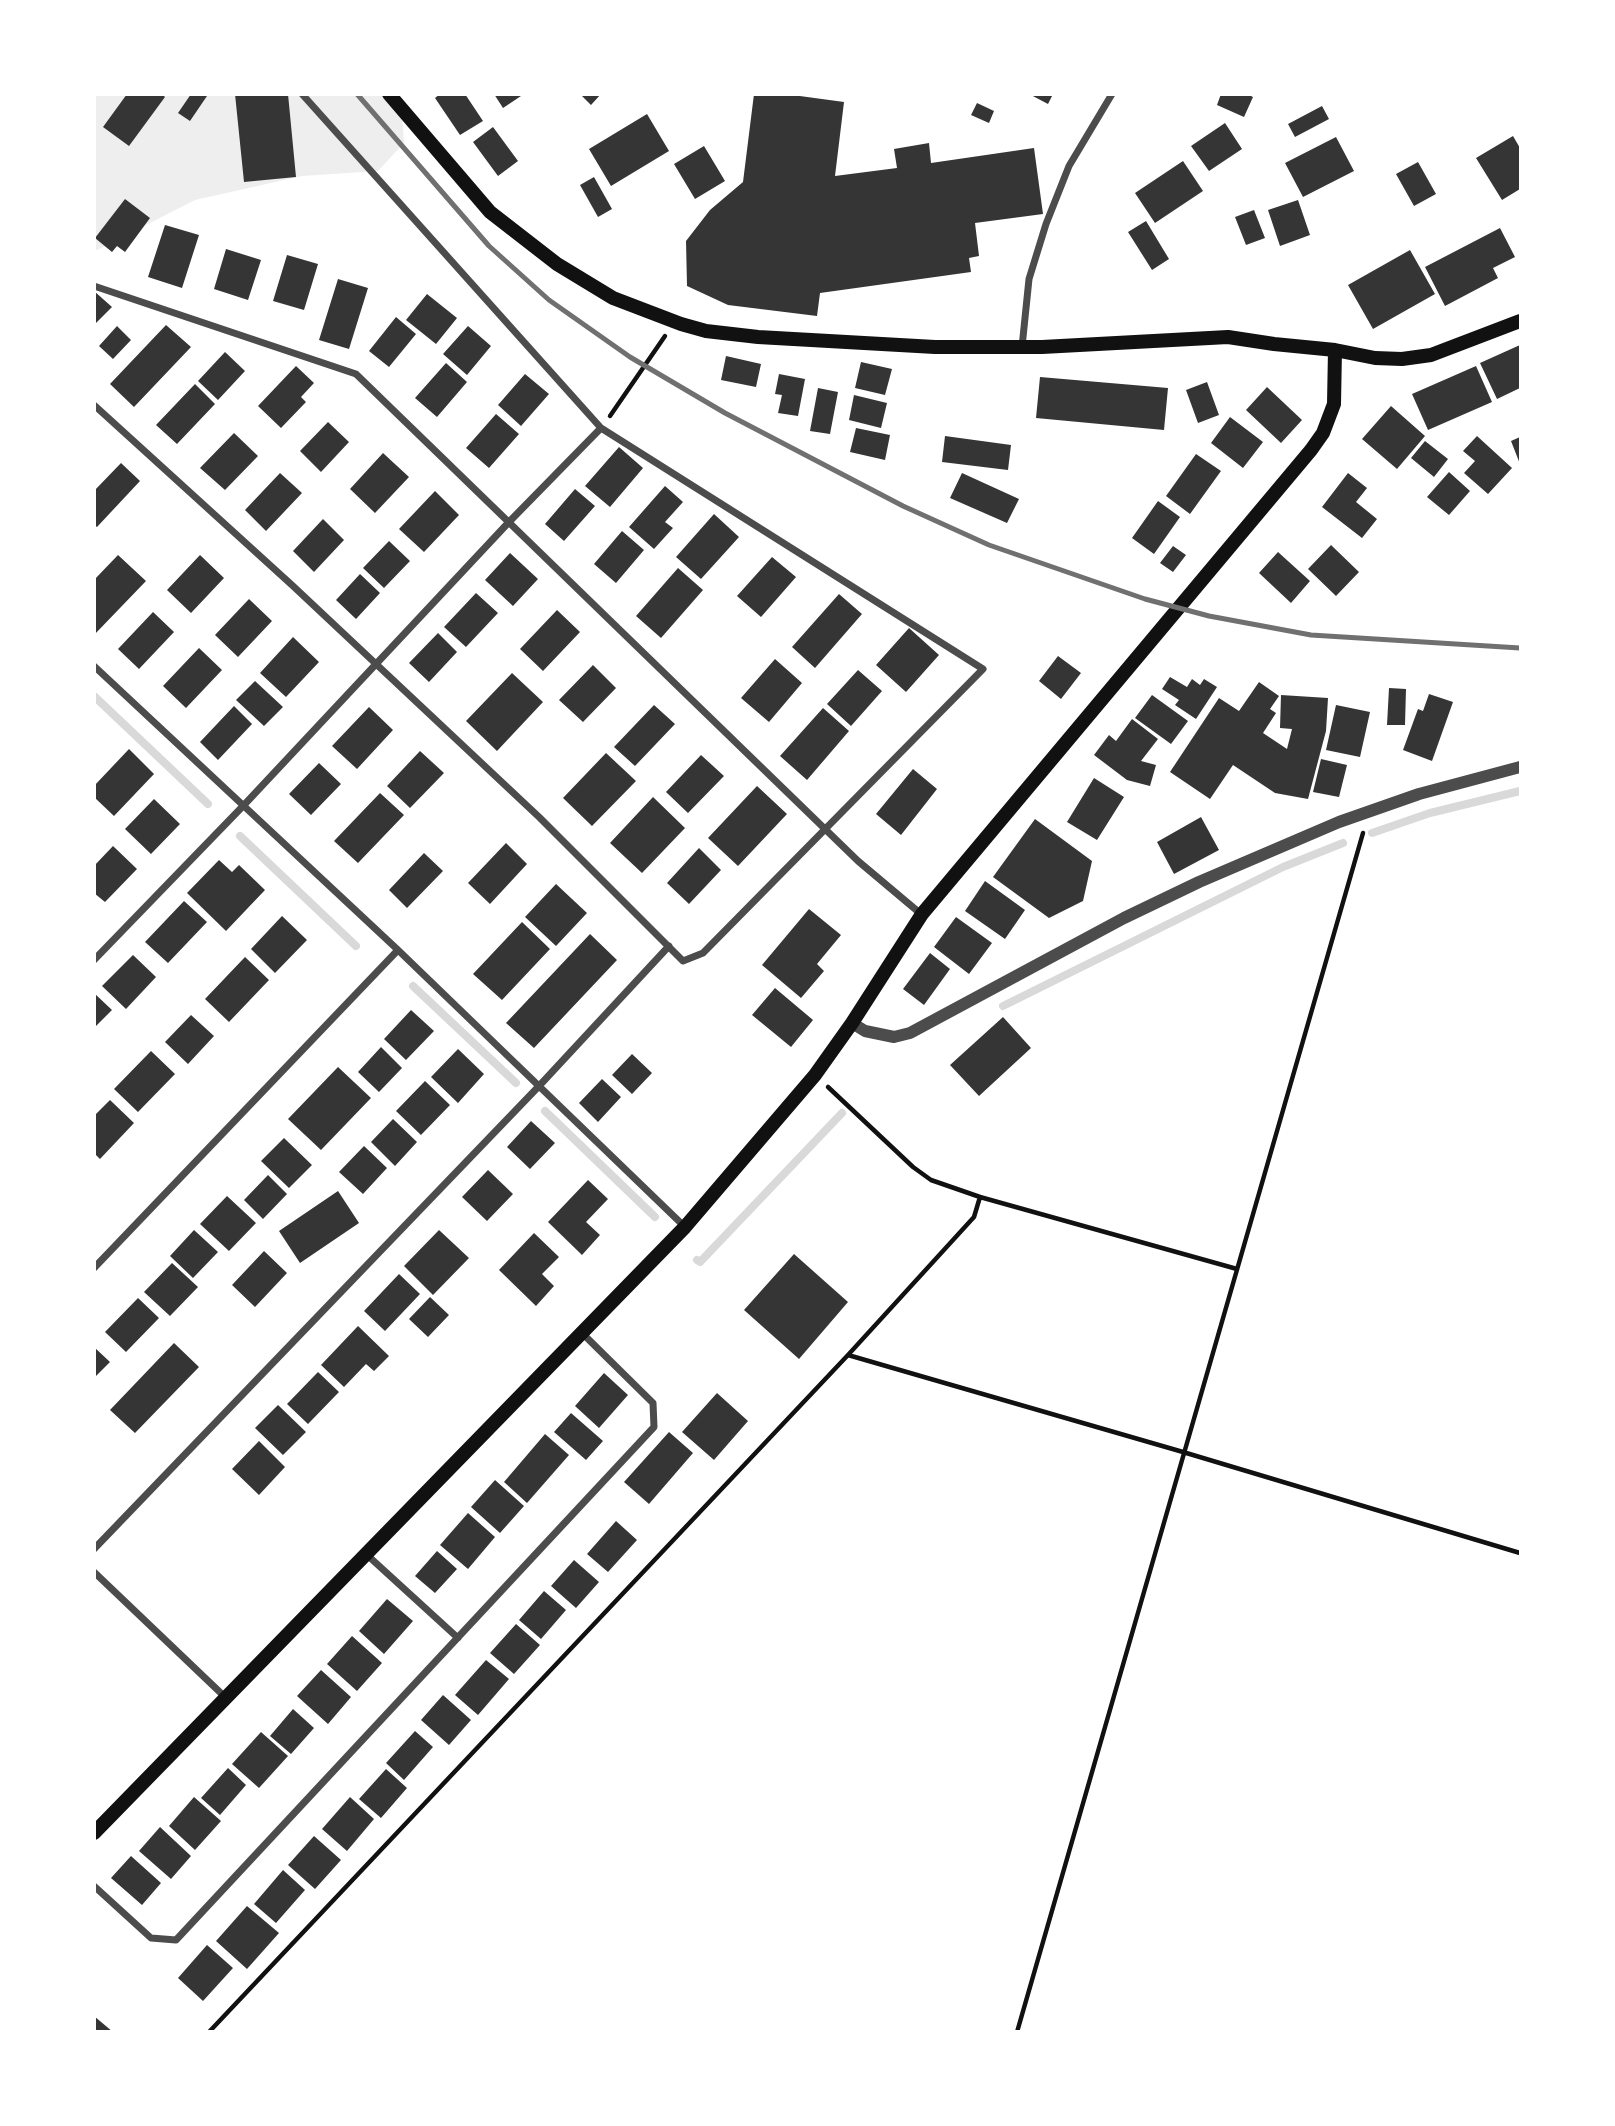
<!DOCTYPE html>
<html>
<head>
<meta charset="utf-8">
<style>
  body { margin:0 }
  #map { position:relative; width:1615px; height:2126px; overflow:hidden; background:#fff; font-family:"Space Grotesk",sans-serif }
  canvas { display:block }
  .frame { position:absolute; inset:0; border:96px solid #fff; pointer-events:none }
</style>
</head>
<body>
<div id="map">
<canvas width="1615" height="2126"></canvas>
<div class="frame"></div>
</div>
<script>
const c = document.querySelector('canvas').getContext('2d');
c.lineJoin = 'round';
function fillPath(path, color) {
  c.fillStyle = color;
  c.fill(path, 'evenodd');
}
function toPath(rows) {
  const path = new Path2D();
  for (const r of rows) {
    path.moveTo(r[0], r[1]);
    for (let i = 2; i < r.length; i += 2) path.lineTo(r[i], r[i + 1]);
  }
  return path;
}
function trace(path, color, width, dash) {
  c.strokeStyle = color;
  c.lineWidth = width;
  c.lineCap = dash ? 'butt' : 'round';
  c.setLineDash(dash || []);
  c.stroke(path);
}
const green = toPath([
  [95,95,390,95,402,112,404,143,378,171,302,176,195,200,95,251]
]);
const stream = toPath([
  [94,696,208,804],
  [1372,833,1430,813,1520,791],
  [240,836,356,946],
  [413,986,516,1083],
  [1003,1006,1283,867,1343,843],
  [545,1111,655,1217],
  [697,1260,700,1262,842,1113]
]);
const building = toPath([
  [127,94,162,94,165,97,129,146,103,127],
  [191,94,207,96,190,121,178,113],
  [235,94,288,94,296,177,244,182],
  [440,94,465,94,483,121,460,135,435,98],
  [494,94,524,94,503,108],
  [580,94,601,94,591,105],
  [754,94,785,94,844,102,835,176,897,168,894,149,929,143,931,163,1034,148,1043,214,975,223,979,256,969,258,971,272,820,293,817,316,728,305,687,286,686,241,710,210,743,182],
  [1029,94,1053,94,1048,104],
  [1221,94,1247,94,1253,97,1244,117,1217,105],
  [977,103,994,111,989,123,971,115],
  [1322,106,1329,119,1295,137,1288,124],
  [647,114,669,151,611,186,589,149],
  [1225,123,1242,149,1209,171,1191,146],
  [493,127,518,161,498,176,473,142],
  [1513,136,1520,148,1520,189,1502,200,1476,158],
  [1336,137,1354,171,1303,197,1285,163],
  [704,146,725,181,695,199,674,164],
  [1183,161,1203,191,1155,223,1135,193],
  [1418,162,1436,194,1414,206,1396,174],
  [594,177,612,209,598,217,580,185],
  [125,199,150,218,125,252,117,246,112,252,95,238],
  [1298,200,1310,235,1280,246,1268,210],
  [1254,210,1265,238,1246,245,1235,217],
  [1146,221,1169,259,1152,270,1128,232],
  [165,225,199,235,182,288,148,277],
  [1500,228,1515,257,1493,268,1498,278,1445,306,1425,267],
  [226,249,261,260,248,300,214,289],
  [1410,250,1435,294,1373,329,1348,285],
  [287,255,318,264,304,310,273,301],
  [338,279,368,288,349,349,319,340],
  [94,291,112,307,94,325],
  [427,294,457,318,436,344,406,320],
  [396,317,416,334,389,367,369,351],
  [166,325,191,347,134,407,110,384],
  [117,326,131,340,113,359,99,346],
  [468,326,491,346,467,375,443,354],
  [1520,345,1520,388,1497,399,1480,363],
  [225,352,245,371,218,400,198,381],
  [726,356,761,364,756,387,721,380],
  [861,362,892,369,885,395,855,388],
  [446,363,467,382,437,417,415,398],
  [296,366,314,383,301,397,306,402,281,428,258,406],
  [1476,366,1492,402,1428,430,1412,394],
  [525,374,549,394,521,426,498,405],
  [779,374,805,379,798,416,778,413,782,395,775,394],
  [1040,377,1168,388,1164,430,1036,418],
  [1207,382,1219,415,1198,423,1186,390],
  [195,384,215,404,177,444,156,425],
  [1267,387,1302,420,1281,443,1246,410],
  [818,388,838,392,830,434,810,431],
  [854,395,887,403,881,428,849,420],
  [1391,406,1425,436,1397,469,1362,439],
  [496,414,519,434,489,468,466,448],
  [1230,417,1263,442,1243,468,1211,443],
  [328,422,349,442,321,472,300,451],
  [856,428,890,435,885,460,850,452],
  [234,433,258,456,225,490,200,468],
  [945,436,1011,445,1008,470,942,462],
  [1477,436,1512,468,1488,494,1464,473,1475,461,1463,451],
  [1520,437,1520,464,1511,441],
  [1425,441,1448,459,1434,477,1411,458],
  [619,447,643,468,610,507,585,486],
  [383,453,409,477,375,513,350,489],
  [1196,454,1221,471,1190,514,1166,496],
  [121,463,140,481,97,527,94,525,94,491],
  [1449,472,1470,491,1449,515,1427,497],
  [280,473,302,493,266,531,245,510],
  [962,473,1019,499,1007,523,950,498],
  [1348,473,1367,488,1356,502,1377,519,1362,538,1322,507],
  [665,486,683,502,665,522,673,528,654,549,629,527],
  [575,489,595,506,564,541,545,524],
  [435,491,459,515,424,552,399,529],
  [1158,501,1180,517,1154,554,1132,538],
  [714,514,739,537,701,579,676,557],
  [323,519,344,540,314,572,293,551],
  [622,531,644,550,616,583,594,564],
  [389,541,410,561,384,588,363,568],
  [1331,545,1359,572,1336,596,1308,569],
  [1173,546,1186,555,1173,572,1160,563],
  [1278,552,1310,581,1291,603,1259,573],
  [510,553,538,579,513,606,485,580],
  [118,555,146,581,94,635,94,580],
  [200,555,224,578,191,613,167,590],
  [772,557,796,577,761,617,737,596],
  [678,568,703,590,661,638,636,616],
  [360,574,380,593,356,619,336,600],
  [476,593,498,613,466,647,444,627],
  [839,594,862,614,815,668,792,647],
  [249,599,272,621,238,657,215,635],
  [557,610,580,632,543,671,520,649],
  [153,612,174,632,139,669,118,649],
  [909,628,939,655,906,692,876,665],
  [438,633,457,652,429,682,409,663],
  [293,637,319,662,286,697,260,673],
  [199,648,222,670,186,708,163,686],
  [1058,656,1081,673,1061,699,1039,681],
  [775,659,802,683,769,722,741,698],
  [593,665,616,688,583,722,559,700],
  [858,670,882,691,851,726,827,704],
  [512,673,543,702,497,751,466,721],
  [1170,677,1187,687,1192,679,1200,685,1204,679,1217,687,1196,719,1175,705,1179,700,1162,689],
  [255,681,283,707,264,726,236,700],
  [1259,682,1279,696,1270,709,1276,713,1263,733,1287,749,1292,729,1280,728,1281,695,1328,698,1326,731,1308,799,1275,793,1233,765,1210,799,1170,772,1219,698,1239,711],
  [1389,688,1406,689,1405,725,1387,725],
  [1429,694,1453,702,1432,761,1403,750,1418,709,1423,711],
  [1152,695,1188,721,1171,744,1135,718],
  [654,705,675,724,635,766,614,747],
  [1336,705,1370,712,1360,757,1326,750],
  [234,706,252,724,218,760,200,742],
  [369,707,393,730,357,769,332,746],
  [823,708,849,731,807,780,780,756],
  [1132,719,1158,739,1141,761,1156,765,1150,786,1127,780,1094,755,1109,735,1116,741],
  [129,749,154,774,114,816,94,797,94,786],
  [420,751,444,773,410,808,387,786],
  [606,753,636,781,592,826,563,798],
  [701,755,724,776,688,813,666,792],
  [1321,759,1347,765,1339,797,1313,792],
  [319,763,341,784,311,815,289,794],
  [913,769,937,789,901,835,876,814],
  [1094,778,1124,797,1097,840,1067,822],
  [757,786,787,814,738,866,708,838],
  [380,793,404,815,358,863,334,841],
  [653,797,685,828,642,873,610,843],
  [154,799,180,824,151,854,125,829],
  [1201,817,1219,850,1174,874,1157,842],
  [1035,819,1092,861,1083,901,1049,918,993,877],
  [506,843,527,864,490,904,468,883],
  [113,846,137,869,105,902,94,893,94,866],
  [699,848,721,870,689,904,667,883],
  [424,853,443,871,407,908,389,890],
  [219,860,232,872,239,865,265,890,226,931,187,893],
  [985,881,1025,910,1005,939,965,911],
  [556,884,587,913,556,946,525,917],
  [184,901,207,922,168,963,145,942],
  [809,909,841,935,817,964,824,971,801,998,762,965],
  [282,916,307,940,275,973,251,949],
  [956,917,992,943,969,974,934,947],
  [522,922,550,949,502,1000,473,974],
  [590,934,617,960,534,1048,506,1023],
  [930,953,950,969,924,1005,903,989],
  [133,955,156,977,126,1009,102,986],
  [245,957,269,980,229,1022,205,999],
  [775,988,813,1020,791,1047,752,1015],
  [94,993,112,1010,94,1028],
  [411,1010,434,1031,406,1060,384,1039],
  [191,1015,214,1036,188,1064,165,1042],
  [1003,1017,1031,1048,979,1096,950,1065],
  [381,1047,402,1068,379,1092,358,1072],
  [458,1049,484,1074,458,1103,431,1077],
  [151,1051,175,1074,138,1112,114,1089],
  [632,1054,652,1073,632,1094,612,1075],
  [338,1067,371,1098,321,1150,288,1119],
  [602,1079,621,1097,598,1122,579,1103],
  [425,1081,450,1105,421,1135,396,1111],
  [110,1100,134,1123,100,1159,94,1153,94,1116],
  [393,1119,417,1142,395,1166,371,1142],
  [531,1121,555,1143,530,1169,507,1147],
  [284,1138,312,1165,289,1188,261,1161],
  [364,1146,387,1168,363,1194,339,1172],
  [488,1170,513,1194,487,1221,462,1197],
  [268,1175,287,1194,263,1219,244,1200],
  [588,1180,608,1199,586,1222,600,1235,582,1255,548,1222],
  [338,1191,359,1223,300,1263,279,1231],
  [227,1196,256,1223,229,1251,200,1224],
  [194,1230,218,1252,193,1278,170,1256],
  [439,1230,469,1258,433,1295,404,1266],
  [534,1233,559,1257,542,1274,554,1286,536,1306,499,1270],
  [264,1251,287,1273,255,1307,232,1285],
  [794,1254,848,1302,799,1359,744,1310],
  [172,1263,198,1287,170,1316,144,1292],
  [399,1274,420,1294,385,1331,364,1311],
  [430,1297,449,1315,428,1337,409,1319],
  [138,1298,159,1318,126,1352,105,1332],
  [358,1326,389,1356,374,1371,366,1364,344,1387,321,1365],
  [174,1343,199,1367,135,1433,110,1410],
  [94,1347,110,1362,94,1378],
  [318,1372,339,1392,308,1424,287,1404],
  [604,1373,628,1395,599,1428,575,1406],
  [717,1393,748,1421,714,1460,682,1432],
  [278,1405,306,1432,283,1455,255,1428],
  [571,1413,603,1441,586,1460,554,1432],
  [669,1432,693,1453,649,1504,624,1482],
  [545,1434,569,1455,527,1503,504,1482],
  [259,1441,285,1467,259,1495,232,1469],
  [495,1480,524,1506,500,1533,471,1507],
  [468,1513,495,1537,468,1569,440,1545],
  [616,1521,637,1540,608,1572,587,1554],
  [437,1551,457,1569,435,1593,415,1576],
  [574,1560,599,1582,576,1608,551,1586],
  [544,1591,566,1610,541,1639,519,1620],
  [387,1599,413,1621,384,1654,359,1631],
  [516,1624,540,1645,514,1674,490,1653],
  [352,1636,382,1663,357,1691,327,1664],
  [486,1660,509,1679,478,1715,455,1695],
  [321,1670,351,1697,328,1724,297,1696],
  [443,1695,471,1720,449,1745,421,1720],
  [293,1709,314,1728,291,1754,270,1736],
  [415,1731,433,1747,404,1780,386,1763],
  [261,1732,288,1756,259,1788,232,1764],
  [228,1768,246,1785,220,1815,201,1798],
  [386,1769,407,1788,381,1818,359,1799],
  [194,1797,221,1821,195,1850,169,1826],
  [350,1797,374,1819,347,1851,322,1829],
  [160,1827,191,1856,171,1879,139,1851],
  [314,1836,341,1860,315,1889,288,1865],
  [131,1856,161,1883,142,1905,111,1878],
  [283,1870,305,1890,276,1923,254,1904],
  [247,1906,279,1933,247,1969,216,1941],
  [207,1945,233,1968,203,2001,178,1978],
  [94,2016,113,2032,94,2032]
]);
const path = toPath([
  [610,416,665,336],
  [980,1197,1237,1269],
  [848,1355,1183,1452,1520,1553],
  [209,2032,848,1355,974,1217,980,1197,931,1180,913,1167,828,1087],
  [1017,2032,1363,833]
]);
const minor = toPath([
  [94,286,356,374,858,861,921,914],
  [1022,347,1029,279,1046,224,1069,166,1112,94],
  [94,405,293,586,539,817,683,961,703,953,983,669,601,428,302,94],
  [94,666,398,950,685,1227],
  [94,960,244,805,509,522,601,428],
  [94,1268,398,950],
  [94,1549,540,1085,669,946],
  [366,1554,458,1638],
  [94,1572,225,1697],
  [94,1886,151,1938,176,1940,654,1427,653,1403,582,1333]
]);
const tertiary = toPath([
  [852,1023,865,1031,894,1037,910,1033,1124,918,1199,882,1339,822,1419,794,1520,767]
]);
const secondary = toPath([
  [389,94,490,212,557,264,613,298,681,324,706,331,758,337,935,347,1042,347,1228,337,1274,344,1335,350,1375,358,1402,359,1431,355,1520,321],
  [94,1833,685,1227,815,1075,852,1023,922,914,1311,450,1323,433,1334,404,1335,350]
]);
const rail = toPath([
  [357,94,489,246,549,300,630,357,725,413,903,506,989,545,1145,599,1209,616,1311,635,1520,648]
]);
fillPath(green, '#eee');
trace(stream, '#d9d9d9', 8);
fillPath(building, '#353535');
trace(path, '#111', 4.5);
trace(minor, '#4c4c4c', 7);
trace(tertiary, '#4c4c4c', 12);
trace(secondary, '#111', 14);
trace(rail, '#707070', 5);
</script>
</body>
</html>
